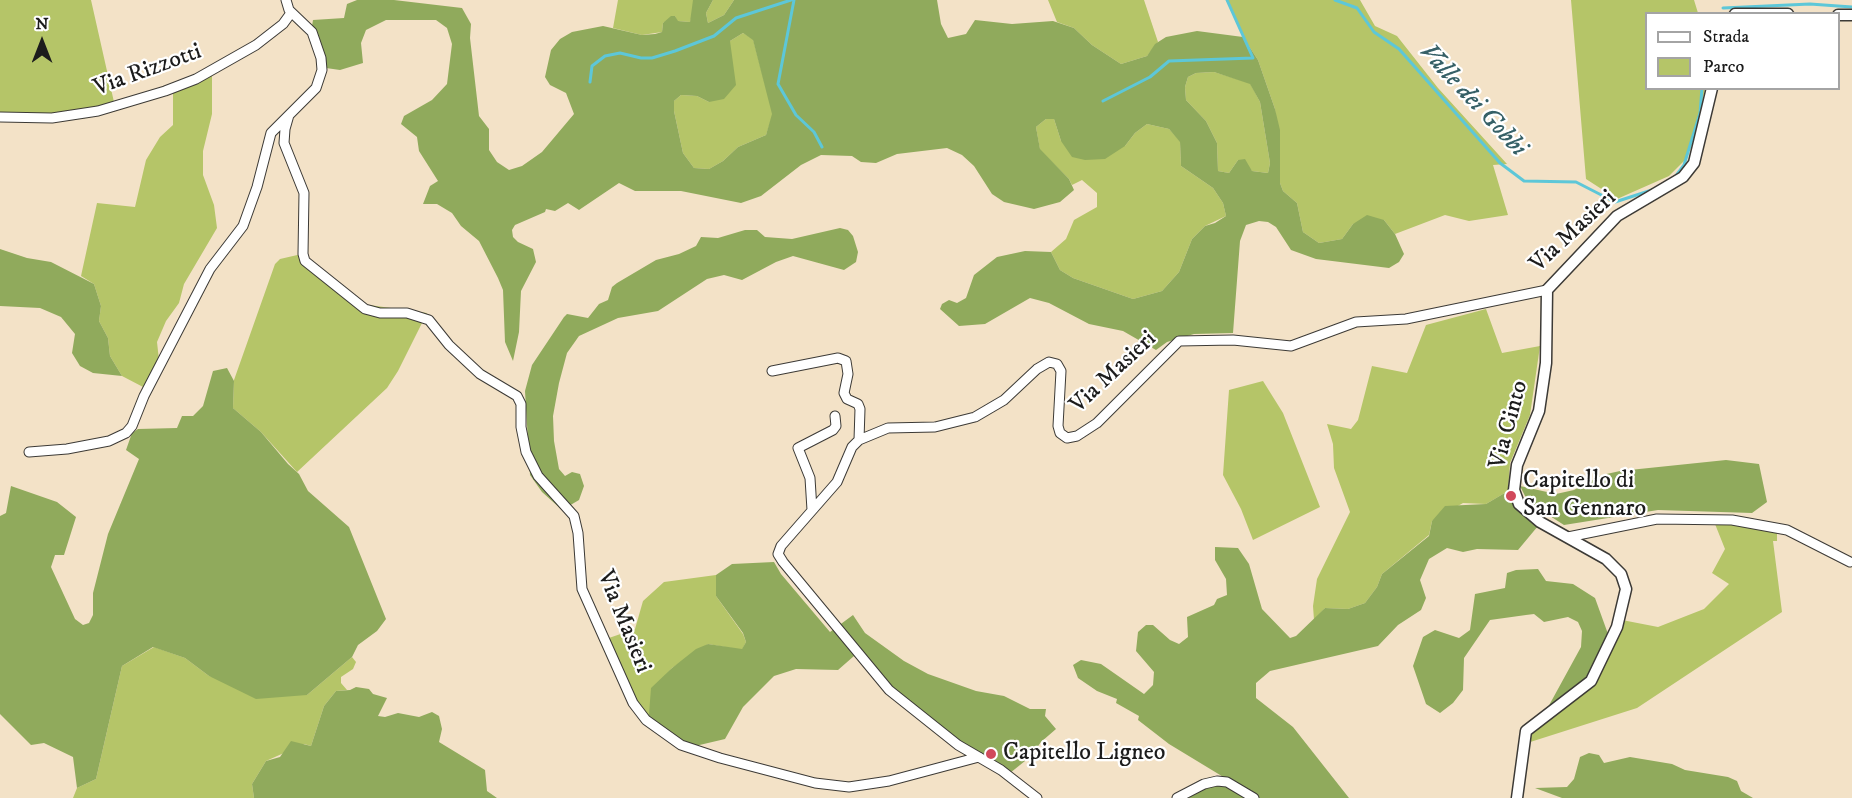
<!DOCTYPE html>
<html>
<head>
<meta charset="utf-8">
<style>
  body { margin:0 }
  #map { position:relative; width:1852px; height:798px; overflow:hidden; background:#f3e2c7; font-family:"IM FELL DW Pica",serif }
  canvas { display:block }
  .legend { position:absolute; left:1645px; top:12px; width:195px; height:78px; box-sizing:border-box; background:#fff; border:2px solid #a4a4a4; margin:0; padding:8px 10px; list-style:none; font-size:18px; color:#1c1c1c }
  .legend li { display:flex; align-items:center; gap:12px; height:30px }
  .legend b { width:30px; border:2px solid #a4a4a4 }
  .north { position:absolute; left:12px; top:12px; width:60px; height:60px; -webkit-text-stroke:4px #fff; paint-order:stroke; rotate:0deg; font-size:16px; font-weight:700; line-height:24px; text-align:center; color:#1c1c1c }
  .north::after { content:''; display:block; margin:auto; width:21px; height:27px; background:#1c1c1c; clip-path:polygon(50% 0,100% 100%,50% 72%,0 100%) }
</style>
</head>
<body>
<div id="map">
<canvas width="1852" height="798"></canvas>
<ul class="legend">
<li><b style="height:8px;background:#fff"></b>Strada</li>
<li><b style="height:16px;background:#b5c568"></b>Parco</li>
</ul>
<div class="north">N</div>
</div>
<script>
const c = document.querySelector('canvas').getContext('2d');
c.lineJoin = 'round';
function fillPath(path, color) {
  c.fillStyle = color;
  c.fill(path, 'evenodd');
}
function toPath(rows) {
  const path = new Path2D();
  for (const r of rows) {
    path.moveTo(r[0], r[1]);
    for (let i = 2; i < r.length; i += 2) path.lineTo(r[i], r[i + 1]);
  }
  return path;
}
function trace(path, color, width, dash) {
  c.strokeStyle = color;
  c.lineWidth = width;
  c.lineCap = dash ? 'butt' : 'round';
  c.setLineDash(dash || []);
  c.stroke(path);
}
function write(font, color, halo, rows, align = 'center') {
  c.font = font + ' "IM FELL DW Pica",serif';
  c.lineWidth = 4.5;
  c.setLineDash([]);
  c.textBaseline = 'middle';
  c.strokeStyle = halo;
  c.fillStyle = color;
  for (const [text, x, y, turn = 0] of rows) {
    c.save();
    c.translate(x, y);
    c.rotate((+turn || 0) * Math.PI / 180);
    c.textAlign = isNaN(turn) ? turn : align;
    if (halo) c.strokeText(text, 0, 0);
    c.fillText(text, 0, 0);
    c.restore();
  }
}
const green = toPath([
  [0,0,91,0,116,111,87,118,47,121,0,119],
  [618,0,693,0,694,10,690,22,677,21,675,16,663,23,662,32,642,35,613,28],
  [713,0,734,0,724,15,708,23,706,13],
  [1048,0,1144,0,1158,42,1147,56,1121,64,1092,45,1074,28,1057,22],
  [1226,0,1360,0,1375,26,1397,36,1438,88,1507,164,1493,165,1508,215,1469,221,1445,215,1395,234,1384,220,1353,224,1342,239,1319,243,1303,232,1297,203,1283,191,1280,183,1275,109,1258,60,1243,37],
  [1571,0,1694,0,1698,13,1646,14,1646,88,1705,89,1695,134,1687,158,1669,176,1617,199,1586,179],
  [743,33,753,39,773,114,766,135,738,147,723,161,709,169,694,168,683,153,674,111,674,101,681,95,697,96,709,102,730,51,730,41],
  [1214,72,1250,83,1260,102,1270,163,1268,173,1252,171,1238,160,1229,173,1218,171,1217,143,1206,121,1186,100,1185,87,1188,77,1196,73],
  [212,74,212,114,203,151,203,175,214,205,217,228,184,284,179,303,166,321,157,342,159,360,145,388,122,376,110,356,108,338,99,321,101,306,94,284,81,276,97,203,135,207,146,160,160,137,173,125,173,91],
  [1046,119,1054,119,1061,141,1125,146,1135,133,1147,124,1169,129,1180,141,1181,166,1213,188,1223,203,1226,216,1205,226,1192,239,1179,272,1162,291,1133,299,1073,278,1060,270,1051,252,1066,239,1074,220,1097,207,1097,193,1082,180,1072,185,1069,179,1040,150,1036,127],
  [306,253,310,261,362,304,427,313,398,371,387,388,297,472,261,432,233,408,234,380,275,264,280,259],
  [1486,309,1502,353,1540,346,1530,415,1510,463,1508,491,1486,504,1463,503,1432,521,1429,535,1382,574,1377,587,1365,603,1348,609,1325,608,1314,620,1313,606,1317,579,1350,512,1334,468,1333,444,1327,424,1351,429,1358,420,1372,366,1407,373,1426,325],
  [1263,381,1283,413,1320,507,1253,540,1241,509,1223,475,1229,390],
  [1715,524,1758,526,1777,532,1777,541,1773,541,1782,612,1637,708,1524,744,1527,730,1541,720,1622,620,1658,627,1704,609,1729,584,1712,573,1725,549],
  [716,575,716,596,743,634,746,642,742,650,708,644,672,668,665,676,649,717,637,704,606,639,635,629,643,601,664,582],
  [154,647,185,658,209,676,307,695,352,657,356,662,353,669,341,677,341,683,347,690,336,691,324,706,311,746,304,744,266,761,252,784,254,798,73,798,77,788,96,779,122,666]
]);
const forest = toPath([
  [357,0,394,0,462,8,471,24,470,38,479,116,489,129,489,150,497,162,509,170,522,166,542,152,574,114,566,93,550,85,545,77,551,50,560,39,572,32,603,26,642,35,655,34,662,32,663,23,671,16,675,16,678,21,690,22,693,0,713,0,706,13,708,23,724,15,734,0,937,0,941,24,948,38,966,34,975,20,1012,24,1053,21,1074,28,1092,45,1121,64,1147,56,1155,44,1166,37,1197,31,1243,37,1258,60,1275,109,1280,130,1280,183,1283,191,1297,203,1303,232,1319,243,1342,239,1353,224,1367,215,1384,220,1395,234,1404,254,1399,262,1389,268,1316,259,1291,250,1276,227,1268,222,1259,221,1246,225,1240,241,1233,333,1194,334,1167,342,1156,350,1123,331,1089,324,1049,303,1030,298,985,324,959,326,940,309,942,304,949,300,957,303,966,298,974,275,997,257,1025,251,1051,252,1060,270,1073,278,1133,299,1162,291,1179,272,1192,239,1205,226,1215,223,1226,216,1223,203,1213,188,1181,166,1180,142,1169,129,1147,124,1135,133,1125,146,1105,159,1085,160,1072,157,1061,141,1054,119,1046,119,1036,127,1040,149,1069,179,1074,190,1060,202,1034,209,1004,202,992,194,974,166,962,155,947,148,897,154,876,163,861,162,852,156,821,155,801,165,761,196,741,203,681,191,635,191,619,183,579,210,568,203,555,211,546,209,545,212,515,225,512,230,513,237,518,242,533,249,536,262,521,291,519,332,513,361,505,342,503,290,498,278,479,241,461,226,452,213,437,204,423,204,430,186,438,181,419,151,417,137,401,124,404,116,432,100,447,84,452,44,447,28,436,20,386,20,366,30,361,43,363,63,340,70,326,68,312,26,313,20,344,18,347,4],
  [743,33,753,40,772,114,766,135,738,147,723,161,709,169,694,168,683,153,674,111,674,101,681,95,697,96,709,102,724,99,736,85,730,41],
  [1214,72,1250,84,1260,102,1270,163,1268,173,1252,171,1245,159,1238,160,1229,173,1218,171,1217,143,1206,121,1186,100,1185,87,1188,77,1196,73],
  [840,228,848,230,853,236,858,252,856,262,844,270,793,256,776,262,742,280,724,275,707,279,658,311,618,318,579,336,567,353,559,383,553,416,554,441,559,469,565,476,572,472,580,474,584,486,579,500,562,510,542,492,530,475,525,391,532,365,564,317,567,314,588,318,599,304,608,300,612,287,617,283,656,260,679,254,696,246,701,237,718,238,745,230,757,230,765,237,792,239],
  [0,249,27,258,51,262,94,284,101,306,99,321,108,338,110,356,122,376,93,373,80,366,72,353,75,334,61,317,40,308,0,306],
  [227,368,234,381,233,408,261,432,288,464,299,474,308,491,349,527,386,619,377,631,358,645,352,657,307,695,256,699,209,676,185,658,153,647,122,666,96,779,77,788,73,757,44,743,31,745,0,714,0,516,6,513,11,486,57,502,76,517,64,555,55,555,51,567,75,619,83,625,89,623,93,615,93,593,108,534,139,459,126,450,132,433,138,429,177,428,182,416,193,416,203,406,213,371],
  [1726,460,1759,464,1767,502,1752,513,1658,510,1564,525,1528,502,1520,486,1556,494,1574,490,1602,475,1620,471],
  [1508,491,1511,501,1518,511,1538,526,1518,550,1477,549,1463,552,1447,548,1429,559,1420,580,1426,598,1421,610,1398,625,1378,646,1270,671,1256,683,1256,698,1293,727,1349,798,1258,798,1169,744,1138,720,1139,716,1116,703,1117,699,1097,691,1078,678,1073,665,1081,660,1101,664,1144,694,1153,685,1154,672,1136,651,1138,632,1146,625,1153,625,1170,640,1179,644,1188,637,1187,617,1214,605,1217,599,1227,595,1226,579,1215,560,1215,547,1238,548,1249,564,1262,609,1290,638,1296,636,1325,608,1348,609,1365,603,1377,587,1382,574,1429,536,1432,521,1445,506,1486,504],
  [774,562,781,574,830,632,853,615,865,633,904,661,928,674,976,691,1004,696,1030,709,1046,709,1045,716,1056,729,1041,742,1030,757,1005,777,967,754,910,713,854,656,838,670,796,669,774,676,743,707,725,739,691,747,648,727,651,688,672,668,696,649,708,644,742,649,746,642,743,633,716,596,716,575,732,564],
  [1538,569,1546,581,1573,584,1595,598,1612,645,1592,681,1541,720,1581,647,1582,631,1578,622,1568,617,1544,622,1534,614,1526,615,1490,620,1464,658,1463,690,1453,703,1440,713,1426,704,1413,666,1423,637,1435,630,1459,638,1470,630,1475,594,1505,588,1507,573,1516,570],
  [356,687,369,689,373,694,387,698,378,716,385,717,398,713,419,717,432,712,439,716,442,729,439,742,485,770,487,791,497,798,254,798,252,784,266,761,280,757,291,741,311,746,324,706,336,691,350,690],
  [1589,753,1599,755,1604,763,1630,757,1672,764,1685,770,1728,777,1737,781,1741,791,1753,798,1562,798,1535,788,1567,787,1574,779,1580,757],
  [1217,778,1250,798,1182,798]
]);
const stream = toPath([
  [794,0,778,84,796,115,814,132,822,147],
  [1335,0,1357,8,1374,32,1399,49,1500,163,1524,181,1576,182,1615,202,1655,189],
  [1723,8,1810,4,1852,7],
  [590,82,592,66,605,56,620,53,641,58,652,58,675,51,714,36,736,18,791,0],
  [1103,101,1150,77,1169,61,1253,58,1227,0],
  [1675,177,1684,165,1700,113,1702,88]
]);
const minor = toPath([
  [286,0,289,10,312,32,321,58,322,70,316,88,289,115,285,129,284,143,304,193,303,254,305,261,365,309,380,313,407,313,429,320,449,345,480,374,517,396,521,404,521,427,526,452,538,476,574,516,578,533,582,589,633,703,646,720,681,745,720,758,815,783,849,787,889,781,979,757],
  [0,117,52,118,98,111,165,91,196,79,256,45,283,24,291,13],
  [772,371,838,358,846,361,848,374,844,393,847,399,858,404,860,409,859,440],
  [29,452,67,449,109,441,126,433,132,426,144,396,210,269,243,226,257,187,271,133,289,115],
  [812,510,810,478,798,448,833,430,836,426,835,416],
  [1568,537,1657,519,1732,520,1787,530,1850,562],
  [1037,798,1001,770,958,745,889,690,783,562,778,554,781,546,837,482,852,447,859,440,888,428,935,427,975,417,1004,400,1037,369,1049,362,1057,364,1061,371,1058,426,1060,433,1067,438,1077,436,1097,423,1179,341,1233,340,1291,346,1356,322,1406,319,1547,290],
  [1177,798,1204,784,1217,781,1227,782,1254,798]
]);
const tertiary = toPath([
  [1735,14,1788,14],
  [1838,15,1852,15],
  [1517,798,1526,731,1591,681,1617,627,1626,589,1621,574,1606,559,1540,522,1519,504,1514,490,1517,465,1539,411,1546,363,1547,290,1617,216,1683,177,1694,163,1712,88]
]);
const markers = [
  [1511,496,6,"#d1495b"],
  [991,754,6,"#d1495b"]
];
const streetNames = [
  ["Via Rizzotti",148,71,-20],
  ["Via Masieri",1574,232,-43],
  ["Via Masieri",1114,373,-43],
  ["Via Cinto",1510,425,-75],
  ["Via Masieri",623,622,68]
];
const poiNames = [
  ["Capitello di",1523,482],
  ["San Gennaro",1523,510],
  ["Capitello Ligneo",1003,754]
];
const waterNames = [
  ["Valle dei Gobbi",1472,101,47]
];
fillPath(green, '#b5c568');
fillPath(forest, '#90aa5c');
trace(stream, '#5dc7d8', 3);
trace(minor, '#3c3a36', 11);
trace(tertiary, '#3c3a36', 13);
trace(minor, '#fff', 9);
trace(tertiary, '#fff', 10);
for (const [x, y, r, color] of markers) {
  const dot = new Path2D();
  dot.arc(x, y, r, 0, 2 * Math.PI);
  c.fillStyle = color;
  c.fill(dot);
  trace(dot, '#fff', 2);
}
write('24px', '#1c1c1c', '#fff', streetNames);
write('24px', '#1c1c1c', '#fff', poiNames, 'left');
write('italic 26px', '#366067', '#fff', waterNames);
</script>
</body>
</html>
